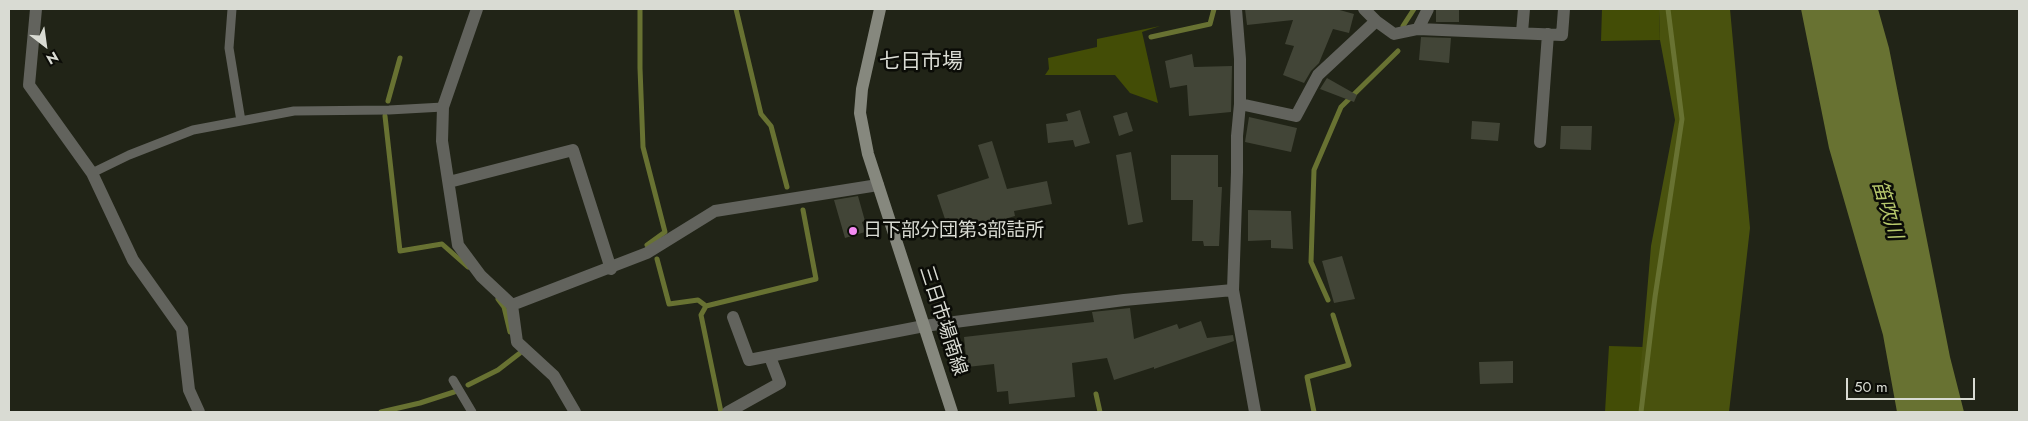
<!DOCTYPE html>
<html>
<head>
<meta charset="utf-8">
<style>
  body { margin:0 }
  #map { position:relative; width:2028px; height:421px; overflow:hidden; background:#212417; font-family:Jost,sans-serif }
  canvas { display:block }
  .frame { position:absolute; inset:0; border:10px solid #d9dbd3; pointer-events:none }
  .north { position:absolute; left:20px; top:20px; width:50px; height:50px; -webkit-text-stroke:4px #0b0c07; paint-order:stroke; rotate:150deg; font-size:14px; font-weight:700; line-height:20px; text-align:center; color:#d9dbd3 }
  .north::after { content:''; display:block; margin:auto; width:18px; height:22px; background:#d9dbd3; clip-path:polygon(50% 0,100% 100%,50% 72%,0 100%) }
  .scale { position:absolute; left:1846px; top:378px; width:129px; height:22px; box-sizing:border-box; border:2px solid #d9dbd3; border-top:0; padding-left:6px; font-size:15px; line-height:18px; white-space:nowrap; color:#d9dbd3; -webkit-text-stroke:4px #0b0c07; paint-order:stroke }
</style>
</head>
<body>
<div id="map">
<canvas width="2028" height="421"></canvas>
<div class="frame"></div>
<div class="north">N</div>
<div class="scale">50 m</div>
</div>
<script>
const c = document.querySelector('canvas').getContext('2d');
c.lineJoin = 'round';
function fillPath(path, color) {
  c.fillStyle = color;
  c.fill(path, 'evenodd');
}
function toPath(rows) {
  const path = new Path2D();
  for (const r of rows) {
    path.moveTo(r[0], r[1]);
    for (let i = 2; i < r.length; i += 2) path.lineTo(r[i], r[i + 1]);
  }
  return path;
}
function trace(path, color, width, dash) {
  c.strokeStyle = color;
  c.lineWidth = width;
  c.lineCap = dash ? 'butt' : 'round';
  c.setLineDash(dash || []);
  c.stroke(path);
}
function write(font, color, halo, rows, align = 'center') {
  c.font = font + ' Jost,"Noto Sans JP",sans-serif';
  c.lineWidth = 5;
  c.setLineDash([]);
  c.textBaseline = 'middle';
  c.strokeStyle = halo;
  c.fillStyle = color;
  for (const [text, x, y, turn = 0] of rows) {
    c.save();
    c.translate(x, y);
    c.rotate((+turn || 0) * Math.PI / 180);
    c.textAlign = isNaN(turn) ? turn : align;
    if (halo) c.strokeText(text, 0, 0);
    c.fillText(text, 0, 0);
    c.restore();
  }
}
const green = toPath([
  [1602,9,1659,9,1660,40,1601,41],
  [1160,26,1142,32,1158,103,1130,93,1115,75,1045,75,1049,69,1048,58,1097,47,1097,39],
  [1609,346,1643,347,1640,412,1605,412]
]);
const forest = toPath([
  [1659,9,1730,9,1750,228,1729,412,1640,412,1640,375,1651,246,1675,120,1660,40]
]);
const water = toPath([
  [1801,9,1878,9,1889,48,1950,357,1964,412,1897,412,1883,335,1829,148]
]);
const stream = toPath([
  [640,9,640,68,643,147,665,232,647,245],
  [736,9,761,114,771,126,787,187],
  [1403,26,1414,9],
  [1151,37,1210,24,1214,9],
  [388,101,400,58],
  [385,116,400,251,442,244,468,267],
  [657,259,669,304,698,300,706,306,701,315,721,412],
  [498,299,504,307,510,332],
  [1328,300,1311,262,1314,170,1341,107,1398,51],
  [706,306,816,279,803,210],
  [468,385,498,370,520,353],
  [1096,394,1100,412],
  [381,412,420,403,454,392],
  [1314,412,1307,377,1349,365,1333,315],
  [1641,412,1655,297,1682,119,1668,9]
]);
const building = toPath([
  [1245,9,1336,9,1354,14,1349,33,1333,29,1319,63,1311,71,1304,83,1283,75,1294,46,1285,44,1293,20,1247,25],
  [1436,9,1459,9,1459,22,1436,22],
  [1421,37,1451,38,1449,63,1419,60],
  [1192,54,1194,67,1232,66,1231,112,1189,116,1187,85,1170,88,1165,61],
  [1327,78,1357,95,1354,102,1320,89],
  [1080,110,1090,143,1075,147,1073,140,1048,143,1046,124,1068,121,1066,114],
  [1127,112,1133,131,1119,136,1113,116],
  [1249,117,1297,128,1291,152,1245,142],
  [1472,121,1500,123,1498,141,1471,139],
  [1561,126,1592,126,1591,150,1560,149],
  [992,141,1007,189,1047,181,1052,204,1014,211,1015,216,954,234,949,218,945,219,937,195,989,178,978,145],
  [1131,152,1143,222,1128,225,1116,155],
  [1171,155,1218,155,1218,187,1222,187,1219,246,1204,246,1203,241,1192,241,1193,200,1171,200],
  [858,196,865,221,862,222,865,232,845,238,834,200],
  [1248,210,1291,211,1293,249,1271,248,1271,240,1248,241],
  [1342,256,1355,299,1334,303,1322,261],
  [1130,308,1134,339,1177,324,1179,329,1201,321,1207,338,1233,335,1234,341,1154,369,1154,367,1114,380,1107,358,1072,363,1075,397,1009,404,1008,391,997,392,994,364,967,367,964,337,1094,322,1092,312],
  [1513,361,1513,383,1480,384,1479,362]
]);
const lane = toPath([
  [232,9,229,48,241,121],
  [92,173,129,155,193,130,294,111,389,110,443,107],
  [453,380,472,412]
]);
const street = toPath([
  [36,9,29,85,92,173,133,260,182,329,189,390,199,412],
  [477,9,443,107,442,141,458,245,481,276,512,305,517,342,554,376,575,412],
  [1236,9,1240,59,1240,104,1237,136,1237,172,1233,290,1255,412],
  [1376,21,1394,34,1418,29,1562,35,1564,9],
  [1418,29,1428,9],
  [1522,32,1524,9],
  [1240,104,1296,116,1318,75,1376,21,1364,9],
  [1540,142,1548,34],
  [449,182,573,150,611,269],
  [512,305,647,253,715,211,878,185],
  [733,317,749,360,924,326,1124,300,1233,290],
  [728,412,780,383,770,357]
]);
const secondary = toPath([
  [880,9,862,89,860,113,868,154,952,412]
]);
const markers = [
  [853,231,5,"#f38af2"]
];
const poiNames = [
  ["日下部分団第3部詰所",863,231]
];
const streetNames = [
  ["三日市場南線",942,321,72]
];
const waterNames = [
  ["笛吹川",1886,210,73]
];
const quarterNames = [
  ["七日市場",921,63]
];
fillPath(green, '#434d06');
fillPath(forest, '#49520e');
fillPath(water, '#687232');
trace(stream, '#687232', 5);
fillPath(building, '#424537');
trace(lane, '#62635d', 9);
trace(street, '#62635d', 12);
trace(secondary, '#86887e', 12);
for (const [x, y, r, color] of markers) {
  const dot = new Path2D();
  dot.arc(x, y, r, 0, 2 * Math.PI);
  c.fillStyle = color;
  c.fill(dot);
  trace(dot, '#0b0c07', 2);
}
write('19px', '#d9dbd3', '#0b0c07', poiNames, 'left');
write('19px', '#d9dbd3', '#0b0c07', streetNames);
write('italic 20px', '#b8c96d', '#0b0c07', waterNames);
write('21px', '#d9dbd3', '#0b0c07', quarterNames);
</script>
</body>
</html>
